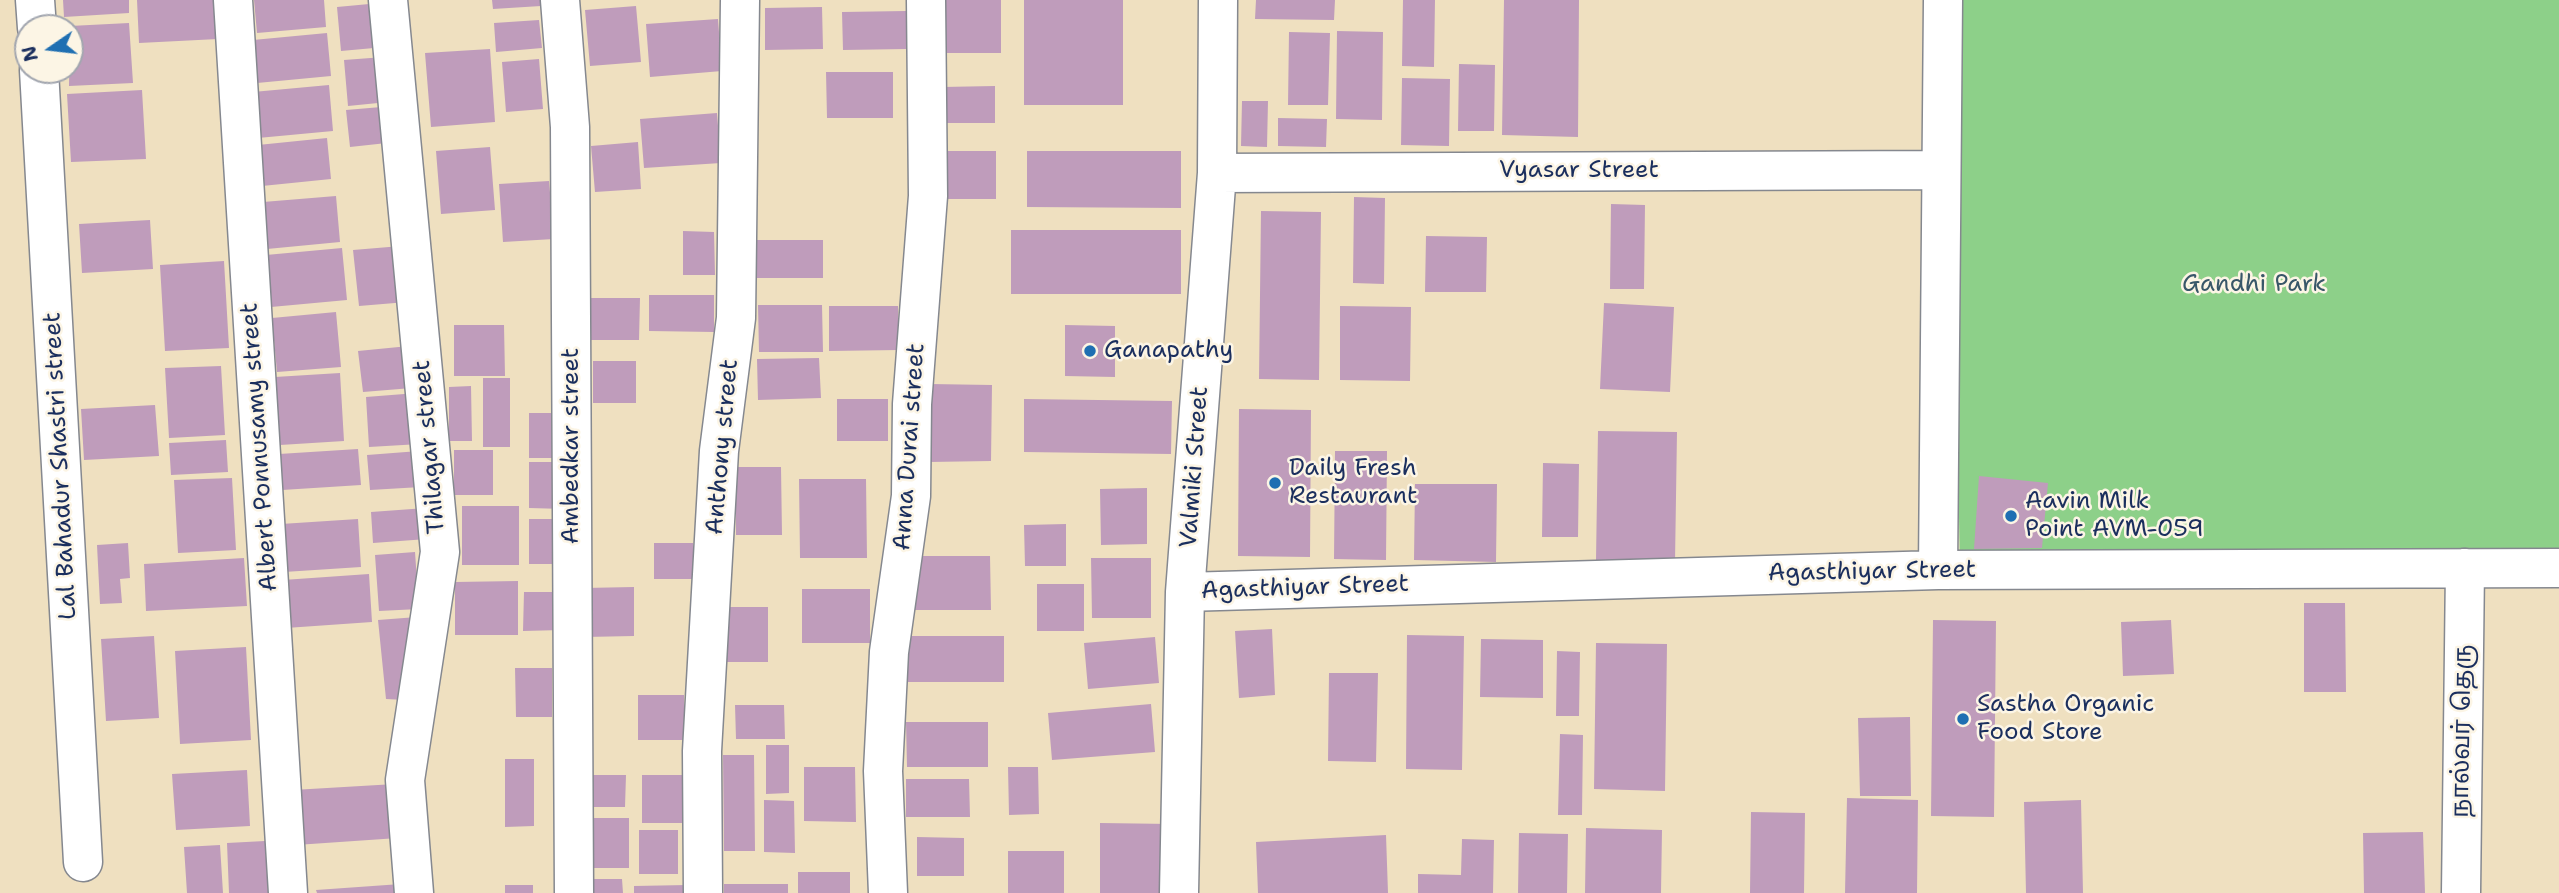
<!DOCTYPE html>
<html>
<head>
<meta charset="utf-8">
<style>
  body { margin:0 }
  #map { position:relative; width:2559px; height:893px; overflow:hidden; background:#efe0c0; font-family:"Shantell Sans",sans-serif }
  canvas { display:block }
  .north { position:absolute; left:14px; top:14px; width:70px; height:70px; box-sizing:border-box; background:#fcf5e5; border:2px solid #a2a6af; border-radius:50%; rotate:256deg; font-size:19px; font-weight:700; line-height:28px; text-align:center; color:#1b2f5e }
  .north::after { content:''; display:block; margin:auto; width:24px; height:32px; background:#1f6fb2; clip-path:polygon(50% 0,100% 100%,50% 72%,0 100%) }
</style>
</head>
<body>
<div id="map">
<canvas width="2559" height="893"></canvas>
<div class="north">N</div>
</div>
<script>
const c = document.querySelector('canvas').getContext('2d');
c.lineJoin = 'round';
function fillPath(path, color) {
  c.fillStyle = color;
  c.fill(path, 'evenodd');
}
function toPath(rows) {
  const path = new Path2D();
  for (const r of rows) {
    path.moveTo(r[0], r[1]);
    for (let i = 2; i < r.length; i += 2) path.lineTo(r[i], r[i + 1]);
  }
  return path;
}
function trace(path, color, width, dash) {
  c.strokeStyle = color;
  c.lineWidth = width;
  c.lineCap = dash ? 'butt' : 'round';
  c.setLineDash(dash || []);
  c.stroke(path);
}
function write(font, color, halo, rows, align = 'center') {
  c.font = font + ' "Shantell Sans","Noto Sans Tamil",sans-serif';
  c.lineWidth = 5;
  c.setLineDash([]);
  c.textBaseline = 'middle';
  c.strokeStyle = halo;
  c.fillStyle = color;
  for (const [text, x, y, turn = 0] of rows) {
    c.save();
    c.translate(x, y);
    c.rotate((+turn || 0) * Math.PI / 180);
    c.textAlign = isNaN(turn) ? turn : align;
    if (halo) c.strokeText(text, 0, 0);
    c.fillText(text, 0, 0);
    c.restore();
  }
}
const green = toPath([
  [1949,0,2559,0,2559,568,1960,569]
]);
const building = toPath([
  [63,0,129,0,129,13,64,17],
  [137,0,216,0,218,39,139,43],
  [254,0,324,0,326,27,257,33],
  [492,0,541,0,541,6,493,9],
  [933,0,1001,0,1001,53,933,53],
  [1024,0,1123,0,1123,105,1024,105],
  [1256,0,1335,0,1334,20,1255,19],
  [1403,0,1435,0,1434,67,1402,66],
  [1504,0,1579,0,1578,137,1502,135],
  [380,3,385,47,341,51,337,7],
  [636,6,641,62,590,66,585,10],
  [822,7,823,49,765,50,765,8],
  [906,11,907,49,843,50,842,12],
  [718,19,722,71,650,77,646,24],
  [539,20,542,48,496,52,494,23],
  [129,23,133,83,69,86,70,26],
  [1337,31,1383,32,1382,120,1336,119],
  [1289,32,1330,33,1328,105,1288,105],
  [327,33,331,76,257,83,253,40],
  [490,49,495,122,431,127,425,53],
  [384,57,388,102,348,106,344,60],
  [539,59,543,109,506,112,502,62],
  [1459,64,1495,65,1494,131,1458,131],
  [826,72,893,72,893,118,827,118],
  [1402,78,1450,79,1449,146,1401,145],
  [329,85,333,131,258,138,253,92],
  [995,86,995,123,942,123,942,87],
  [142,90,146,159,71,162,67,94],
  [1242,101,1268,101,1267,147,1241,146],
  [393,106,396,142,350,147,346,110],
  [717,113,721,163,644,168,640,119],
  [1278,118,1327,119,1326,147,1278,146],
  [327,138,331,179,262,186,258,145],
  [638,142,641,189,595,192,591,146],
  [490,147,495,210,441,214,436,151],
  [935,151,996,151,996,199,936,199],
  [1027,151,1181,151,1181,208,1027,207],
  [549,181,554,239,503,242,499,184],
  [336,196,340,242,267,249,263,202],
  [1354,197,1385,198,1384,284,1353,283],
  [1611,204,1645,205,1644,289,1610,289],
  [1261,211,1321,212,1319,380,1259,379],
  [150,220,153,269,82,273,79,224],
  [1011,230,1181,230,1181,294,1011,294],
  [683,231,714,232,715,275,683,275],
  [1426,236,1487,237,1486,292,1425,292],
  [755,240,823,240,823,278,756,278],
  [401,246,407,302,359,306,353,250],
  [342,248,347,300,271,307,266,255],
  [224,261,229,348,165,351,160,265],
  [649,295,714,295,714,332,649,331],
  [584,298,640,298,639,340,584,340],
  [1604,303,1674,307,1670,392,1600,389],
  [758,305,822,305,823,352,759,352],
  [829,306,898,306,899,350,829,351],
  [1340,306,1411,307,1410,381,1340,380],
  [336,312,341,367,277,372,272,318],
  [454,325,504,325,505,376,454,376],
  [1065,325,1115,326,1115,377,1065,376],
  [409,346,412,388,363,392,358,351],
  [819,358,821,398,758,400,757,359],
  [593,361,636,361,636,403,593,403],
  [221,366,225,435,169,438,165,368],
  [340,373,344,441,280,445,275,377],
  [483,378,510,378,510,447,483,447],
  [930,384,992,385,991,461,929,462],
  [471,386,472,441,449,441,449,387],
  [417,393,420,444,369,447,366,397],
  [837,399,888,399,888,441,837,441],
  [1024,399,1172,401,1171,454,1024,452],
  [155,405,159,456,84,460,81,409],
  [1239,409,1311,410,1310,557,1238,556],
  [529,413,564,413,564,458,529,458],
  [1598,431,1677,432,1675,562,1596,560],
  [226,440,228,472,171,475,169,443],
  [358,449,361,485,282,490,279,454],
  [454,450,493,450,493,495,454,495],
  [419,451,421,487,370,490,367,455],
  [1335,451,1387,451,1386,560,1334,559],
  [529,462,564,462,564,509,529,508],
  [1543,463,1579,464,1578,537,1542,537],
  [736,467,781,467,782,535,736,535],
  [1979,476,2048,483,2042,548,1974,549],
  [232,478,236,550,178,553,174,480],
  [799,479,866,479,867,558,800,558],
  [1415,484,1497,484,1496,562,1414,560],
  [1147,488,1147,544,1101,545,1100,489],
  [462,506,519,506,519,565,462,565],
  [426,508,427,539,373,543,371,512],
  [358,519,361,567,284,572,281,524],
  [529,519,563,519,563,564,529,564],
  [1066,524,1066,566,1025,566,1024,525],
  [128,543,130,578,120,579,122,603,100,604,97,545],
  [654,543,693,543,694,579,654,579],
  [415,552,419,609,379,611,375,555],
  [908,556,990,556,991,610,908,610],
  [244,558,247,606,146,611,144,564],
  [1091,558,1151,558,1151,618,1092,618],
  [369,574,372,622,286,628,283,580],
  [518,581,518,635,455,635,455,582],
  [1037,584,1084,584,1084,631,1037,631],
  [634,587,634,636,585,637,584,588],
  [802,589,870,589,870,643,802,643],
  [524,592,562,592,562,630,523,631],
  [2304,603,2345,603,2346,692,2304,692],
  [724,607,768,607,768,662,724,662],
  [417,617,405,700,386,699,378,620],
  [1933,620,1996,621,1994,817,1931,816],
  [2171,620,2174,674,2123,676,2121,622],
  [1272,629,1275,695,1239,698,1235,631],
  [1407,635,1464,636,1462,770,1406,769],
  [154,636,159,718,106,721,101,639],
  [906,636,1004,636,1004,682,906,682],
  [1155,637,1159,683,1088,689,1084,643],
  [1481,639,1543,640,1543,698,1480,697],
  [1596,643,1667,644,1665,791,1594,789],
  [246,647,251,740,180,744,175,651],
  [1557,651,1580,652,1579,716,1556,716],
  [515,668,552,668,552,717,516,717],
  [1329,673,1378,673,1376,762,1328,761],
  [638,695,684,695,684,740,638,740],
  [1151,704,1155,752,1052,760,1048,713],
  [735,705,784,705,785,739,736,739],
  [1910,717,1911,796,1860,796,1858,718],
  [906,722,988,722,988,767,907,767],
  [1560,734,1583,735,1582,815,1558,815],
  [766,745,789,745,789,793,766,794],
  [723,755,754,755,755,851,724,851],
  [505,759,534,759,534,826,505,827],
  [804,767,855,767,856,822,804,821],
  [1008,767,1038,767,1039,814,1009,815],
  [247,770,250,826,176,830,172,774],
  [586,775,626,775,625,807,586,807],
  [642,775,689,775,690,823,642,823],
  [906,779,969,779,970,817,906,817],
  [395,784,398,838,296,845,293,790],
  [1847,798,1918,800,1917,893,1845,893],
  [764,800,794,801,795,853,764,852],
  [2081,800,2083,893,2026,893,2024,802],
  [1751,812,1805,813,1804,893,1750,893],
  [583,818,629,818,629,868,583,868],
  [1100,823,1172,824,1172,893,1100,893],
  [1586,828,1662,830,1661,893,1585,893],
  [639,830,678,830,678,874,639,874],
  [2423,832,2425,893,2364,893,2363,833],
  [1519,833,1568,834,1567,893,1518,893],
  [1386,835,1388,893,1258,893,1256,842],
  [917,837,964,838,964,876,917,876],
  [1462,839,1494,840,1493,893,1418,893,1418,874,1461,875],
  [265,841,268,893,229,893,227,843],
  [220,845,223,893,187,893,184,847],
  [1008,851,1064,851,1064,893,1008,893],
  [798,872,850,872,850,893,798,893],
  [588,879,622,879,623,893,588,893],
  [401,884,402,893,317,893,316,890],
  [724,884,788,884,788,893,724,893],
  [505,885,533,885,533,893,505,893],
  [687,885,687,893,634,893,634,886]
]);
const minor = toPath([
  [35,0,37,28],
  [233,0,288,893],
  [388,0,440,552,405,780,414,893],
  [560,0,570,127,574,893],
  [39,70,83,862],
  [1217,173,1941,170],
  [1938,570,1943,0],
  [1185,592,1938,570,2559,568],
  [703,893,702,751,719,451,736,318,740,0],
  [888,893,883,771,889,652,911,496,912,404,928,196,926,0],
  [1179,893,1185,592,1217,173,1218,0],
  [2461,893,2465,568]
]);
const markers = [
  [1090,351,7,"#1f6fb2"],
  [1275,483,7,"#1f6fb2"],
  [2011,516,7,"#1f6fb2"],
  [1963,719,7,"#1f6fb2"]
];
const streetNames = [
  ["Vyasar Street",1579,171],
  ["Ambedkar street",572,446,-90],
  ["Albert Ponnusamy street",260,447,-94],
  ["Thilagar street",430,447,-95],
  ["Anthony street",723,447,-85],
  ["Anna Durai street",910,447,-86],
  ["Lal Bahadur Shastri street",61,466,-93],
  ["Valmiki Street",1195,467,-86],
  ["Agasthiyar Street",1872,572,-1],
  ["Agasthiyar Street",1305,588,-2],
  ["நால்வர் தெரு",2463,731,-89]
];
const parkNames = [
  ["Gandhi Park",2254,285]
];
const poiNames = [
  ["Ganapathy",1104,351],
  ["Daily Fresh",1289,469],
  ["Restaurant",1289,497],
  ["Aavin Milk",2025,502],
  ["Point AVM-059",2025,530],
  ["Sastha Organic",1977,705],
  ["Food Store",1977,733]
];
fillPath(green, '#8dd089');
fillPath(building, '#bf9cbb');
trace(minor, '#85888f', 41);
trace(minor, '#fff', 38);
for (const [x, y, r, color] of markers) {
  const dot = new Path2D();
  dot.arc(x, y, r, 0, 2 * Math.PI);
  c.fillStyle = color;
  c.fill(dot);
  trace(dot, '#fcf5e5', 2.5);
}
write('24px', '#1b2f5e', '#fcf5e5', streetNames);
write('24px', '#385769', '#fcf5e5', parkNames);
write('24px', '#1b2f5e', '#fcf5e5', poiNames, 'left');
</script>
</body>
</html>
